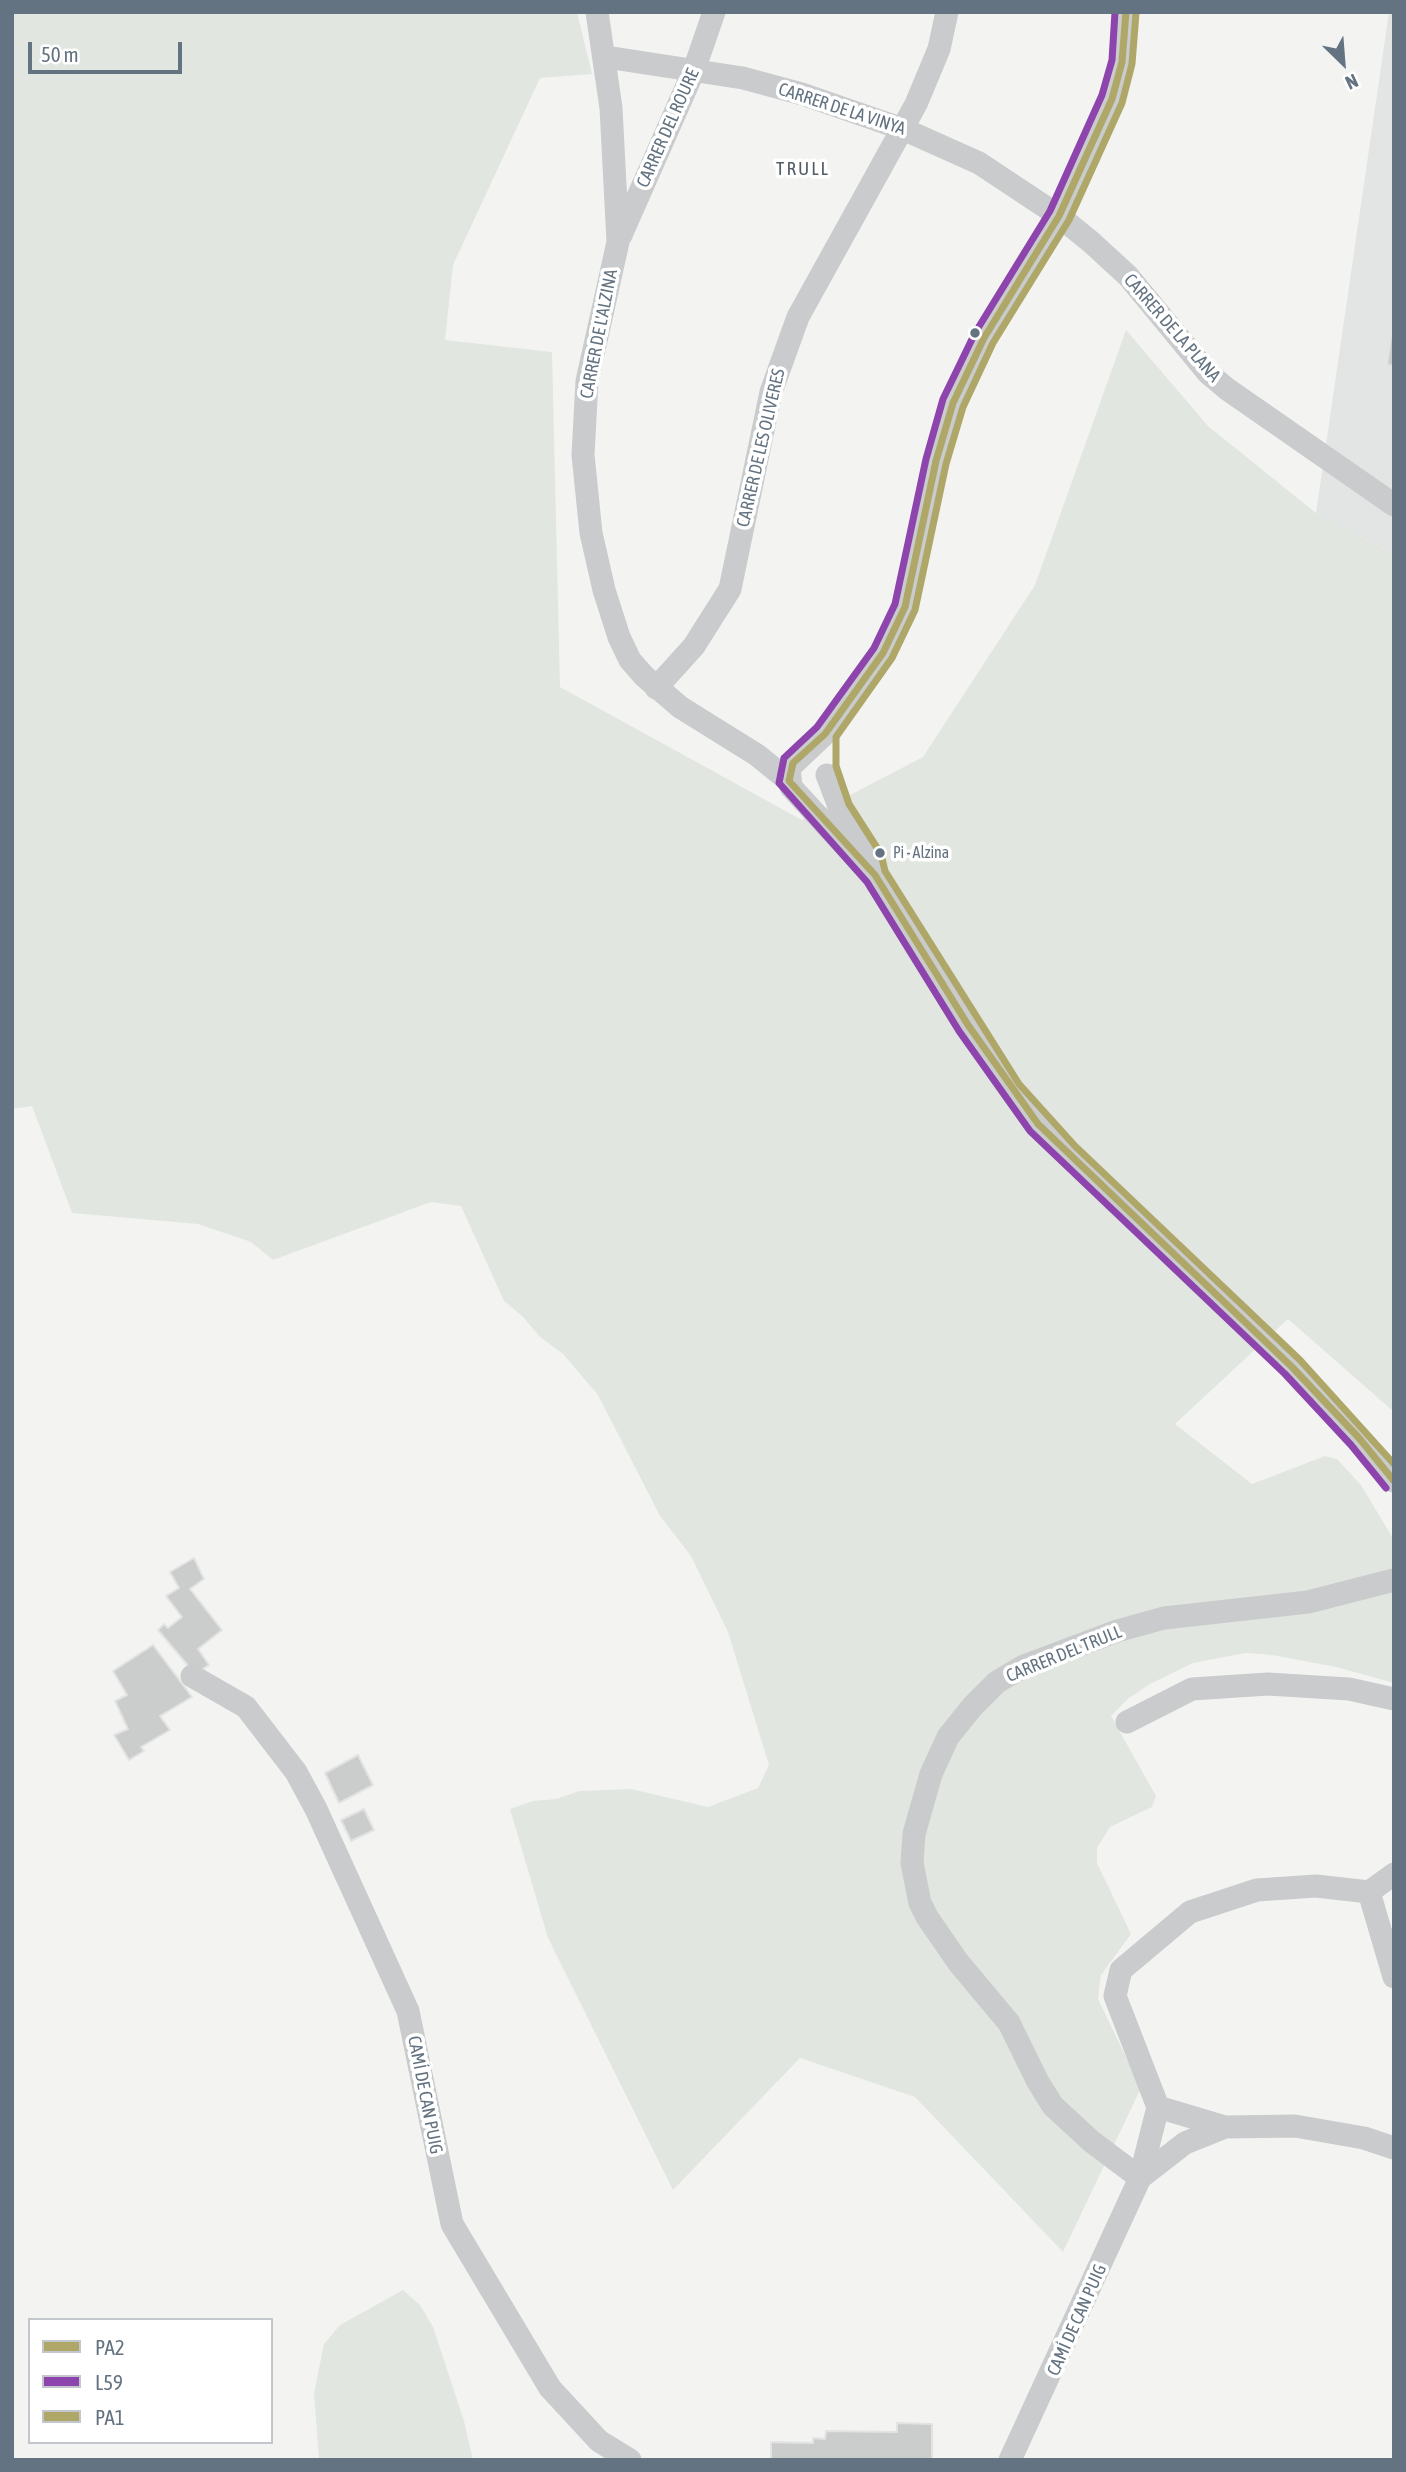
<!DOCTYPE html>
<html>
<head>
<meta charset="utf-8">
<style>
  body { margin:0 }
  #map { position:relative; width:1406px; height:2472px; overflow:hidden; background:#f3f4f2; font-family:"Asap Condensed",sans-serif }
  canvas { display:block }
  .frame { position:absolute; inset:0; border:14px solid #647381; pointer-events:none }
  .legend { position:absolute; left:28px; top:2318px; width:245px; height:126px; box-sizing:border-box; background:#fff; border:2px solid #c1c7cd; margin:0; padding:9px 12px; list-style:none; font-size:21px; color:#647381 }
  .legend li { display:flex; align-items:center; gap:14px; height:35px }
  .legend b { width:35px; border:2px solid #c1c7cd }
  .north { position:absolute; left:1308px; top:28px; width:70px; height:70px; -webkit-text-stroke:5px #fff; paint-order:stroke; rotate:155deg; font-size:19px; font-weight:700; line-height:28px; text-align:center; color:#647381 }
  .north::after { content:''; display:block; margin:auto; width:24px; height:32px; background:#647381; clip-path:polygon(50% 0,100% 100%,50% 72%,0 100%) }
  .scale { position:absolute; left:28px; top:42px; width:154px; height:32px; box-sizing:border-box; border:4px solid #647381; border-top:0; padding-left:9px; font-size:21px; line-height:24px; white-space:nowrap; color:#647381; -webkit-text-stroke:5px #fff; paint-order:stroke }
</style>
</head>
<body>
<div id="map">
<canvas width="1406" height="2472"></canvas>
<div class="frame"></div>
<ul class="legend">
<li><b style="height:9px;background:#aea768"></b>PA2</li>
<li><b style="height:9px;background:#8e44ad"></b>L59</li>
<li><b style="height:9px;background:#aea768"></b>PA1</li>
</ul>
<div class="north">N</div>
<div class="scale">50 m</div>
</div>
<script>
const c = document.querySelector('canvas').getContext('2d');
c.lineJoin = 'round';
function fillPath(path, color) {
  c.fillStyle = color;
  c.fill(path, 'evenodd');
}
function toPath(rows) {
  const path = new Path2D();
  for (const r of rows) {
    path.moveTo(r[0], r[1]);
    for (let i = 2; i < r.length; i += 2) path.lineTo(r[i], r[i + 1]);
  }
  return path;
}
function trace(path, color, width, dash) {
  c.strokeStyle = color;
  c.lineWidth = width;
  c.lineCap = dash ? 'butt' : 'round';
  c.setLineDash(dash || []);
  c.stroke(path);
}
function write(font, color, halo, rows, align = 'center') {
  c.font = font + ' "Asap Condensed",sans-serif';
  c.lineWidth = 7;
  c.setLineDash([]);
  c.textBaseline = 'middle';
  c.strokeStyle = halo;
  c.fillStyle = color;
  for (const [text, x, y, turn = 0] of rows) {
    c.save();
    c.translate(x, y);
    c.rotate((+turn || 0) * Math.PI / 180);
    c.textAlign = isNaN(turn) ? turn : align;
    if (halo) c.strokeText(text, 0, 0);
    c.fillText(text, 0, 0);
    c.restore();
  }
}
const built = toPath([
  [1389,12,1394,12,1394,554,1316,513]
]);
const green = toPath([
  [12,12,577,12,592,74,540,78,453,265,445,340,552,352,560,687,802,820,923,757,1035,585,1126,330,1208,426,1316,513,1394,554,1394,1412,1288,1319,1175,1424,1252,1484,1325,1456,1337,1459,1361,1485,1394,1540,1394,1683,1336,1667,1272,1655,1245,1653,1193,1663,1150,1684,1129,1698,1111,1716,1156,1796,1152,1807,1110,1827,1097,1848,1097,1863,1131,1934,1101,1975,1098,1999,1141,2088,1063,2252,915,2097,800,2058,673,2190,548,1938,510,1809,533,1801,556,1799,579,1791,631,1789,708,1807,758,1788,769,1765,728,1632,691,1556,660,1516,598,1395,563,1354,540,1337,523,1317,504,1301,461,1206,431,1202,273,1260,251,1242,198,1224,72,1213,32,1106,12,1109],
  [403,2290,420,2305,433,2327,464,2421,473,2460,319,2460,314,2393,324,2344,340,2325]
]);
const building = toPath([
  [1394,315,1394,366,1387,365,1394,315],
  [194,1558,204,1579,190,1589,222,1630,198,1649,209,1665,195,1674,158,1630,164,1624,168,1628,182,1617,166,1596,179,1588,170,1572,194,1558],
  [153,1645,192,1697,160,1716,170,1730,141,1747,144,1751,129,1760,114,1735,128,1729,115,1701,127,1695,113,1671,153,1645],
  [358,1755,373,1785,339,1803,325,1773,358,1755],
  [364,1809,374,1830,351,1841,341,1820,364,1809],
  [897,2423,932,2424,932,2460,771,2460,771,2442,813,2443,813,2438,825,2439,826,2431,897,2432,897,2423]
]);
const minor = toPath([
  [597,12,611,108,618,242,587,381,583,455,591,533,604,590,619,637,630,660,644,676,680,707,757,755,789,781],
  [606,57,743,78,802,94,903,129,979,163,1059,216,1091,242,1128,276,1208,373,1227,389,1394,505],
  [621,235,694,70,714,12],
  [656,688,694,646,730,589,771,392,798,317,916,104,939,49,947,12],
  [827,775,840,809,872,859,875,875,1011,1090,1067,1153,1292,1367,1359,1438,1394,1481],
  [875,875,861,863,791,787,789,768,825,734,883,653,905,607,936,461,953,403,984,338,1059,216,1083,164,1112,99,1122,62,1126,12],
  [192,1676,246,1707,296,1772,316,1809,408,2011,452,2224,550,2388,599,2441,630,2460],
  [1127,1722,1192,1689,1268,1684,1349,1689,1394,1699],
  [1369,1892,1394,1977],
  [1158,2107,1225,2127],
  [1140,2178,1091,2141,1053,2106,1038,2082,1009,2023,958,1962,927,1917,920,1903,912,1863,914,1834,931,1774,948,1737,972,1707,997,1682,1024,1666,1117,1631,1164,1618,1308,1602,1394,1580],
  [1140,2178,1185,2143,1225,2127,1295,2126,1364,2138,1394,2148],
  [1010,2460,1140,2178,1158,2107,1115,1996,1121,1970,1190,1912,1257,1890,1316,1886,1369,1892,1394,1874]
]);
const bus1 = toPath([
  [1126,12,1122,62,1112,99,1059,216,984,338,953,403,936,461,905,607,883,653,825,734,793,763,789,781,875,875,968,1025,1038,1124,1292,1367,1359,1438,1394,1481]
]);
const bus2 = toPath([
  [1115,12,1112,60,1102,95,1050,211,975,333,943,399,926,459,895,604,874,648,817,727,784,758,779,783,867,882,959,1031,1030,1131,1285,1374,1351,1445,1386,1488]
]);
const bus3 = toPath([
  [1136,13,1132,64,1122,103,1069,220,993,343,963,407,946,464,915,610,892,658,836,737,836,766,849,804,881,854,885,871,1019,1084,1075,1146,1300,1360,1394,1464]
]);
const markers = [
  [975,333,6,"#647381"],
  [880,853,6,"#647381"]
];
const busNames = [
  ["Pi - Alzina",893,853]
];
const streetNames = [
  ["CARRER DE LA VINYA",842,109,18],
  ["CARRER DEL ROURE",668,128,-66],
  ["CARRER DE LA PLANA",1172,328,49],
  ["CARRER DE L'ALZINA",599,334,-79],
  ["CARRER DE LES OLIVERES",761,448,-77],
  ["CARRER DEL TRULL",1064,1654,-22],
  ["CAMÍ DE CAN PUIG",425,2095,79],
  ["CAMÍ DE CAN PUIG",1077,2320,-66]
];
const neighbourhoodNames = [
  ["TRULL",803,169]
];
fillPath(built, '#e3e5e4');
fillPath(green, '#e2e6e0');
fillPath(building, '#cbcdcd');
trace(building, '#e2e3e2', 2);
trace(minor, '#c9cbcc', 23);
trace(bus1, '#aea768', 7);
trace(bus2, '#8e44ad', 7);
trace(bus3, '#aea768', 7);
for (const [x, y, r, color] of markers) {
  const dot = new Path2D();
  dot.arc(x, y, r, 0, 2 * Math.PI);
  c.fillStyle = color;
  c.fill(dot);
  trace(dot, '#fff', 2.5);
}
write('16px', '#647381', '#fff', busNames, 'left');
write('18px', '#647381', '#fff', streetNames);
c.letterSpacing = '2px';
write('19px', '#525d66', '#fff', neighbourhoodNames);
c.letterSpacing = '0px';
</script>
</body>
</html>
